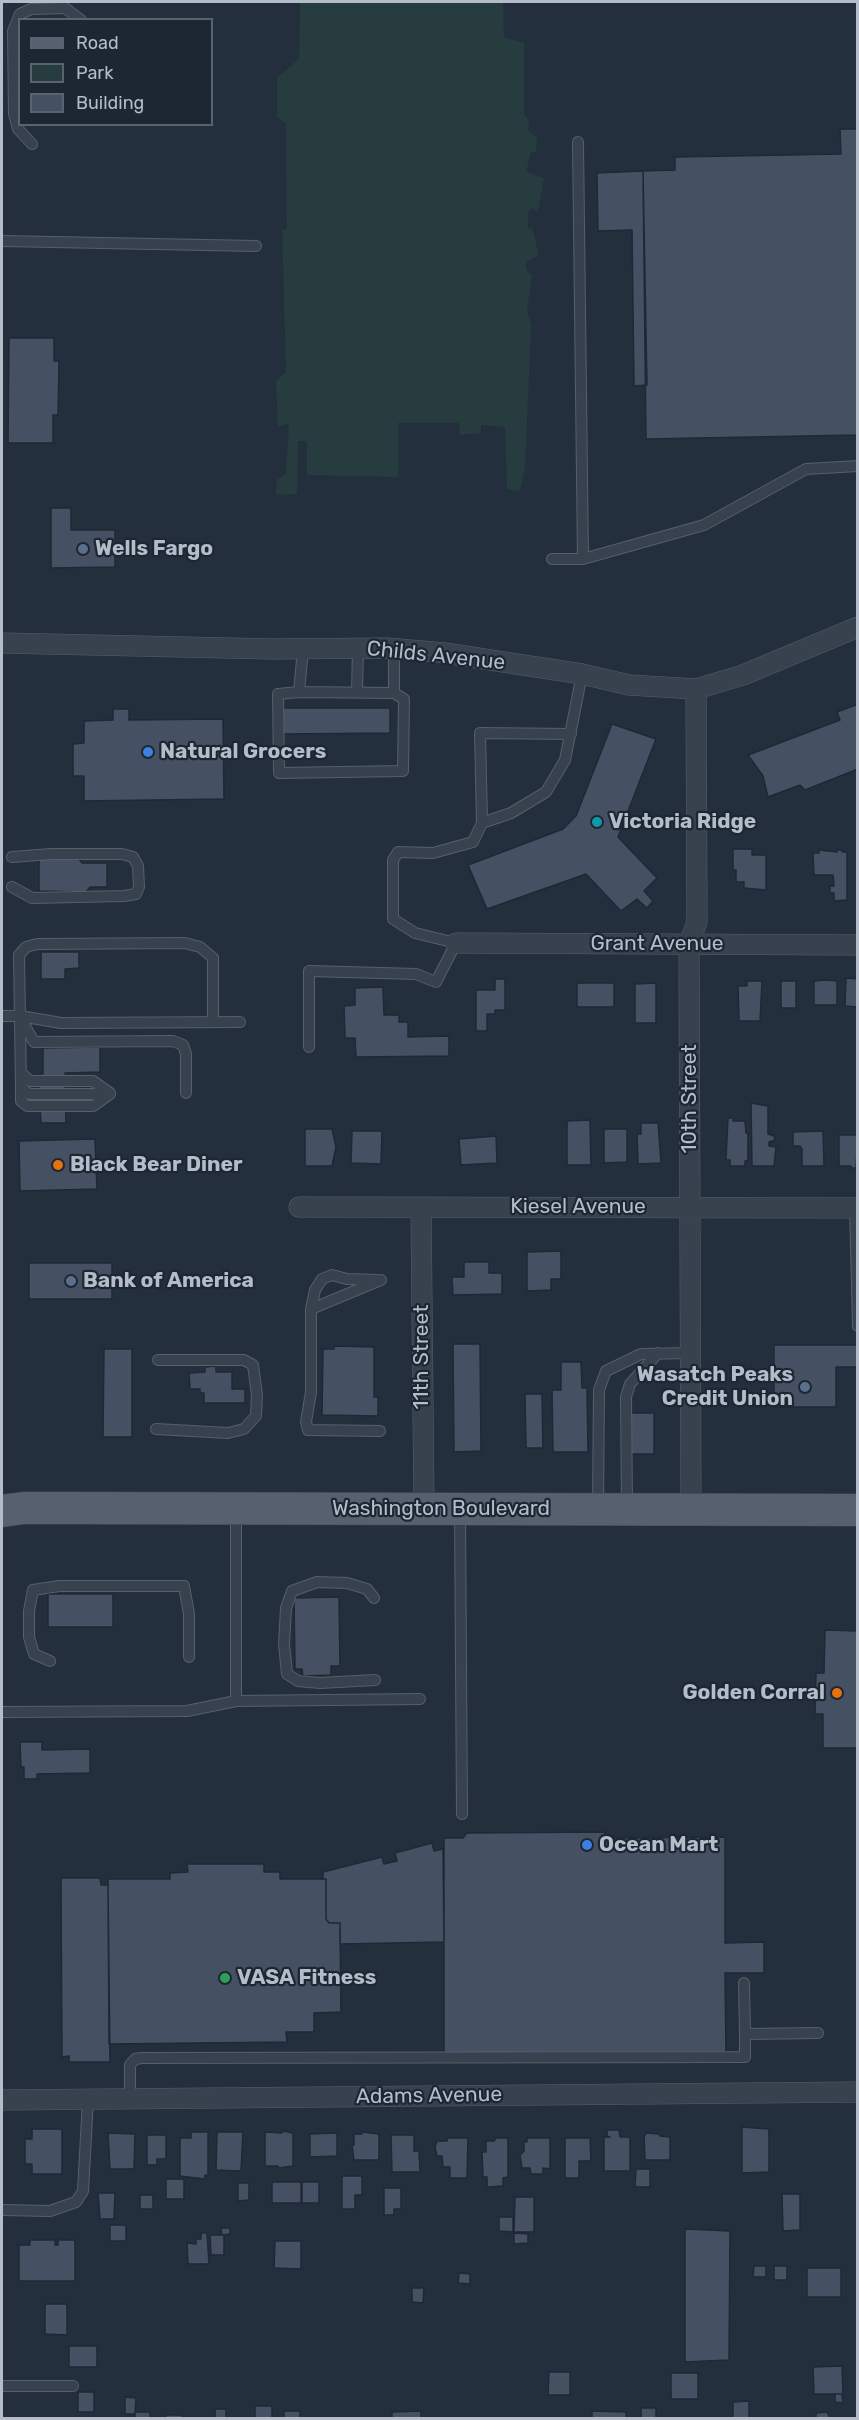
<!DOCTYPE html>
<html>
<head>
<meta charset="utf-8">
<style>
  body { margin:0 }
  #map { position:relative; width:859px; height:2420px; overflow:hidden; background:#242f3e; font-family:Rubik,sans-serif }
  canvas { display:block }
  .frame { position:absolute; inset:0; border:3px solid #b4bcc9; pointer-events:none }
  .legend { position:absolute; left:18px; top:18px; width:195px; height:108px; box-sizing:border-box; background:#1d2633; border:2px solid #59626f; margin:0; padding:8px 10px; list-style:none; font-size:18px; color:#b4bcc9 }
  .legend li { display:flex; align-items:center; gap:12px; height:30px }
  .legend b { width:30px; border:2px solid #59626f }
</style>
</head>
<body>
<div id="map">
<canvas width="859" height="2420"></canvas>
<div class="frame"></div>
<ul class="legend">
<li><b style="height:8px;background:#56606e"></b>Road</li>
<li><b style="height:16px;background:#263c3f"></b>Park</li>
<li><b style="height:16px;background:#455162"></b>Building</li>
</ul>
</div>
<script>
const c = document.querySelector('canvas').getContext('2d');
c.lineJoin = 'round';
function fillPath(path, color) {
  c.fillStyle = color;
  c.fill(path, 'evenodd');
}
function toPath(rows) {
  const path = new Path2D();
  for (const r of rows) {
    path.moveTo(r[0], r[1]);
    for (let i = 2; i < r.length; i += 2) path.lineTo(r[i], r[i + 1]);
  }
  return path;
}
function trace(path, color, width, dash) {
  c.strokeStyle = color;
  c.lineWidth = width;
  c.lineCap = dash ? 'butt' : 'round';
  c.setLineDash(dash || []);
  c.stroke(path);
}
function write(font, color, halo, rows, align = 'center') {
  c.font = font + ' Rubik,sans-serif';
  c.lineWidth = 4.5;
  c.setLineDash([]);
  c.textBaseline = 'middle';
  c.strokeStyle = halo;
  c.fillStyle = color;
  for (const [text, x, y, turn = 0] of rows) {
    c.save();
    c.translate(x, y);
    c.rotate((+turn || 0) * Math.PI / 180);
    c.textAlign = isNaN(turn) ? turn : align;
    if (halo) c.strokeText(text, 0, 0);
    c.fillText(text, 0, 0);
    c.restore();
  }
}
const green = toPath([
  [300,2,503,2,504,37,524,43,524,115,529,120,528,130,537,138,536,152,531,152,526,172,544,178,538,212,532,208,528,212,528,229,532,228,539,255,526,262,526,269,532,276,527,310,531,326,525,468,520,491,507,489,505,427,481,425,481,433,460,435,459,423,398,423,398,477,307,475,307,441,298,441,297,494,276,495,277,480,286,473,289,423,278,427,276,381,286,372,282,230,287,229,286,123,277,117,277,78,299,59]
]);
const building = toPath([
  [840,129,858,129,858,435,646,439,643,171,675,170,675,157,841,154,840,129],
  [643,171,647,385,634,386,632,230,598,231,597,173,643,171],
  [9,338,54,338,54,361,59,361,58,415,53,415,53,443,8,443,9,338],
  [51,508,71,508,71,530,115,530,115,567,51,568,51,508],
  [858,704,858,769,805,790,800,785,768,797,763,776,748,755,840,720,837,712,858,704],
  [283,708,390,708,390,733,283,734,283,708],
  [113,709,129,709,129,720,223,719,224,799,84,801,84,776,73,776,73,744,84,743,84,721,113,720,113,709],
  [612,724,656,739,618,837,657,878,644,891,653,901,647,908,637,899,621,911,586,874,487,909,468,865,563,829,576,816,612,724],
  [733,849,752,849,752,855,766,855,766,890,744,888,744,882,736,882,736,870,733,870,733,849],
  [819,850,837,852,837,850,843,850,842,852,847,852,847,900,834,901,834,893,830,893,830,886,834,886,833,875,814,875,813,853,819,853,819,850],
  [39,859,79,859,82,863,107,863,107,887,90,887,86,892,39,891,39,859],
  [41,952,79,952,79,968,65,969,65,979,41,979,41,952],
  [846,978,858,979,858,1007,845,1006,846,978],
  [495,979,505,979,505,1010,495,1010,495,1014,487,1014,487,1031,476,1031,476,990,495,990,495,979],
  [825,980,837,981,837,1005,814,1005,814,981,825,980],
  [747,981,762,981,760,1021,739,1021,738,986,747,986,747,981],
  [781,981,796,981,796,1008,781,1008,781,981],
  [577,983,614,983,614,1007,577,1007,577,983],
  [656,983,656,1023,635,1023,635,984,656,983],
  [383,987,384,1015,399,1015,399,1022,408,1022,408,1037,449,1036,449,1056,356,1057,355,1038,345,1038,344,1006,355,1005,355,988,383,987],
  [100,1047,100,1072,65,1073,66,1123,41,1123,38,1074,43,1074,43,1048,100,1047],
  [751,1103,768,1106,768,1134,774,1136,775,1140,769,1142,769,1146,776,1147,774,1166,752,1166,751,1103],
  [728,1118,733,1118,733,1121,745,1121,746,1133,748,1133,748,1160,745,1161,745,1166,730,1166,730,1160,726,1160,728,1118],
  [590,1120,591,1165,567,1165,567,1121,590,1120],
  [641,1123,658,1123,661,1163,638,1164,637,1134,641,1134,641,1123],
  [305,1129,332,1129,336,1147,332,1166,305,1166,305,1129],
  [604,1129,627,1129,627,1162,604,1163,604,1129],
  [352,1131,382,1131,381,1164,351,1163,352,1131],
  [823,1131,824,1166,802,1166,802,1149,800,1146,793,1146,793,1132,823,1131],
  [839,1135,858,1135,856,1168,851,1168,851,1166,839,1166,839,1135],
  [496,1136,497,1163,461,1165,459,1139,496,1136],
  [95,1139,97,1189,20,1191,19,1141,95,1139],
  [561,1251,561,1279,551,1279,551,1290,527,1291,527,1252,561,1251],
  [464,1262,489,1262,489,1273,502,1273,502,1294,453,1295,452,1277,464,1277,464,1262],
  [29,1263,112,1263,112,1299,29,1299,29,1263],
  [453,1344,480,1344,481,1451,454,1452,453,1344],
  [774,1345,858,1345,858,1367,836,1367,836,1407,774,1407,774,1345],
  [334,1346,374,1347,374,1397,378,1397,378,1416,322,1415,323,1349,334,1349,334,1346],
  [104,1349,132,1349,132,1437,103,1437,104,1349],
  [561,1362,581,1362,582,1388,587,1388,588,1452,553,1452,552,1390,561,1390,561,1362],
  [216,1366,216,1372,232,1372,232,1389,245,1389,245,1403,204,1403,204,1393,200,1393,200,1389,190,1389,189,1373,205,1372,205,1367,216,1366],
  [525,1394,542,1394,543,1448,526,1448,525,1394],
  [631,1413,654,1413,654,1454,631,1454,631,1413],
  [48,1594,113,1594,113,1627,48,1627,48,1594],
  [339,1597,340,1666,331,1666,331,1675,303,1676,302,1669,295,1669,294,1598,339,1597],
  [825,1630,858,1631,858,1748,823,1748,823,1714,815,1714,816,1673,824,1673,825,1630],
  [20,1742,42,1742,42,1750,90,1749,90,1773,37,1774,37,1779,24,1779,24,1767,21,1767,20,1742],
  [604,1832,609,1838,725,1837,725,1943,764,1942,764,1973,725,1973,726,2052,444,2053,444,1838,463,1838,467,1833,604,1832],
  [432,1843,434,1851,443,1849,444,1942,340,1944,340,1923,329,1923,326,1919,326,1879,323,1879,323,1872,382,1857,384,1864,397,1861,395,1853,432,1843],
  [187,1864,264,1864,264,1872,280,1872,280,1879,326,1879,326,1919,329,1923,340,1923,341,2012,314,2013,314,2032,286,2032,287,2042,109,2044,108,1879,170,1879,170,1873,188,1872,187,1864],
  [61,1878,100,1878,101,1885,108,1885,110,2062,69,2062,69,2056,62,2057,61,1878],
  [742,2127,769,2129,769,2172,742,2173,742,2127],
  [32,2129,62,2129,62,2174,32,2174,32,2164,25,2164,25,2139,32,2139,32,2129],
  [607,2130,619,2130,620,2137,630,2137,630,2171,604,2171,604,2137,610,2137,607,2136,607,2130],
  [283,2131,293,2133,293,2166,278,2168,278,2166,265,2166,265,2132,282,2133,283,2131],
  [191,2132,208,2132,208,2176,205,2175,205,2179,180,2176,180,2138,191,2138,191,2132],
  [217,2132,243,2132,241,2171,216,2170,217,2132],
  [362,2132,379,2134,379,2160,354,2160,352,2145,354,2145,354,2134,362,2134,362,2132],
  [108,2133,135,2134,134,2169,110,2169,108,2133],
  [337,2133,337,2156,310,2157,310,2134,337,2133],
  [646,2133,659,2134,660,2136,670,2137,670,2160,645,2160,644,2137,646,2133],
  [147,2135,166,2135,166,2159,157,2159,157,2165,147,2165,147,2135],
  [391,2135,414,2135,414,2151,419,2151,420,2172,392,2172,391,2135],
  [447,2138,468,2138,467,2178,450,2178,450,2167,443,2167,442,2156,437,2156,435,2147,437,2141,447,2141,447,2138],
  [496,2138,508,2138,508,2177,503,2178,503,2186,487,2187,487,2177,483,2177,482,2152,486,2152,486,2141,494,2141,496,2138],
  [527,2138,550,2138,550,2169,543,2168,543,2174,531,2174,530,2168,522,2168,520,2155,524,2151,524,2141,527,2142,527,2138],
  [565,2138,590,2138,591,2161,579,2161,579,2178,565,2178,565,2138],
  [636,2169,650,2169,650,2187,635,2187,636,2169],
  [342,2176,362,2176,362,2195,355,2195,355,2209,342,2209,342,2176],
  [166,2179,184,2179,184,2199,166,2199,166,2179],
  [272,2182,301,2182,301,2203,272,2203,272,2182],
  [302,2182,319,2182,319,2203,302,2203,302,2182],
  [238,2183,249,2183,249,2200,238,2201,238,2183],
  [384,2188,401,2188,401,2209,394,2209,394,2215,384,2215,384,2188],
  [98,2193,115,2193,114,2219,100,2219,98,2193],
  [782,2194,800,2194,800,2230,783,2231,782,2194],
  [140,2195,153,2195,153,2209,140,2209,140,2195],
  [515,2197,534,2197,534,2232,514,2232,515,2197],
  [499,2217,513,2217,513,2232,499,2231,499,2217],
  [110,2225,126,2225,126,2241,110,2241,110,2225],
  [221,2228,230,2228,230,2234,222,2235,221,2228],
  [685,2229,730,2231,729,2360,685,2362,685,2229],
  [201,2233,207,2233,209,2264,188,2264,187,2243,196,2244,196,2239,201,2239,201,2233],
  [514,2233,528,2234,528,2243,514,2244,514,2233],
  [210,2235,224,2235,224,2255,211,2255,210,2235],
  [30,2240,55,2240,55,2245,58,2245,58,2240,75,2240,75,2281,19,2281,19,2245,30,2245,30,2240],
  [275,2241,301,2241,301,2269,274,2268,275,2241],
  [754,2266,766,2266,766,2277,753,2277,754,2266],
  [774,2266,787,2266,787,2280,774,2280,774,2266],
  [807,2268,841,2268,841,2297,807,2297,807,2268],
  [459,2273,470,2274,470,2284,458,2283,459,2273],
  [412,2288,424,2288,423,2303,412,2302,412,2288],
  [45,2304,67,2304,67,2335,45,2334,45,2304],
  [69,2346,97,2346,97,2367,69,2367,69,2346],
  [842,2366,843,2394,814,2394,813,2367,842,2366],
  [549,2372,570,2372,570,2395,548,2395,549,2372],
  [671,2373,698,2373,698,2399,671,2399,671,2373],
  [78,2392,94,2392,94,2412,78,2412,78,2392],
  [835,2394,842,2394,843,2403,835,2402,835,2394],
  [125,2397,136,2398,135,2414,125,2414,125,2397],
  [733,2402,749,2401,749,2418,733,2418,733,2402],
  [255,2406,272,2406,272,2418,255,2418,255,2406],
  [641,2408,656,2408,656,2418,659,2418,639,2418,641,2418,641,2408],
  [215,2409,226,2409,226,2418,215,2418,215,2409],
  [284,2411,300,2411,300,2418,284,2418,284,2411],
  [421,2411,421,2418,392,2418,392,2412,421,2411],
  [592,2411,626,2412,626,2418,592,2418,592,2411],
  [135,2412,150,2412,150,2418,135,2418,135,2412],
  [827,2412,830,2418,812,2418,816,2418,816,2413,827,2412],
  [166,2415,182,2415,182,2418,166,2418,166,2415]
]);
const service = toPath([
  [578,142,583,559],
  [32,144,18,129,14,114,13,31,20,14,31,9,65,8,81,20],
  [2,241,256,246],
  [552,559,583,559,704,525,806,469,858,466],
  [303,649,299,692,278,694,279,773,403,771,404,699,394,693,394,648],
  [299,692,394,693],
  [357,692,358,648],
  [482,823,480,733,571,734],
  [12,857,51,854,122,854,133,857,138,866,139,887,136,894,124,896,32,898,12,887],
  [2,1016,20,1016,61,1023,240,1022],
  [21,1019,34,1042,173,1041,183,1045,186,1054,186,1093],
  [309,1047,309,971,416,974,436,982,456,943,415,933,393,919,393,860,398,852,433,853,473,842,482,823,511,813,546,792,565,760,582,674],
  [21,1073,30,1081,93,1081,110,1093],
  [21,1087,21,1101,27,1106,93,1106,110,1094],
  [110,1094,29,1094,21,1087,19,955,26,947,37,944,185,943,200,947,213,958,213,1022],
  [855,1208,858,1326],
  [311,1309,315,1290,322,1279,332,1275,347,1279,377,1280],
  [156,1429,228,1433,244,1429,256,1416,257,1395,253,1365,244,1360,158,1360],
  [380,1431,308,1430,306,1422,311,1392,311,1309,381,1280],
  [598,1507,599,1390,606,1371,641,1354,690,1353],
  [627,1507,626,1397,630,1384,658,1353],
  [460,1511,462,1814],
  [236,1512,236,1701],
  [374,1598,367,1589,347,1583,317,1582,292,1591,286,1608,284,1644,287,1674,298,1681,320,1683,375,1680],
  [50,1661,34,1654,29,1637,29,1611,33,1590,59,1586,184,1586,189,1614,189,1657],
  [2,1712,187,1711,236,1701,420,1699],
  [744,1983,745,2034],
  [130,2099,130,2065,135,2059,142,2058,745,2057,745,2034,818,2033],
  [2,2210,50,2211,76,2202,83,2191,88,2099],
  [2,2386,73,2386]
]);
const minor = toPath([
  [2,643,273,649,387,648,445,653,582,674,629,685,696,689,743,675,858,627],
  [456,943,858,945],
  [299,1207,858,1208],
  [421,1207,424,1508],
  [691,1510,689,944,697,922,696,689],
  [2,2100,858,2092]
]);
const primary = toPath([
  [2,1511,24,1508,68,1508,858,1510]
]);
const markers = [
  [83,549,6,"#5c6f8a"],
  [148,752,6,"#3f7fe0"],
  [597,822,6,"#0f9aa8"],
  [58,1165,6,"#e8710a"],
  [71,1281,6,"#5c6f8a"],
  [805,1387,6,"#5c6f8a"],
  [837,1693,6,"#e8710a"],
  [587,1845,6,"#3f7fe0"],
  [225,1978,6,"#2e9e5b"]
];
const poiNames = [
  ["Wells Fargo",95,549],
  ["Natural Grocers",160,752],
  ["Victoria Ridge",609,822],
  ["Black Bear Diner",70,1165],
  ["Bank of America",83,1281],
  ["Wasatch Peaks",793,1375,"right"],
  ["Credit Union",793,1399,"right"],
  ["Golden Corral",825,1693,"right"],
  ["Ocean Mart",599,1845],
  ["VASA Fitness",237,1978]
];
const streetNames = [
  ["Childs Avenue",436,656,6],
  ["Grant Avenue",657,944],
  ["10th Street",690,1099,-90],
  ["Kiesel Avenue",578,1207],
  ["11th Street",422,1357,-90],
  ["Washington Boulevard",441,1509],
  ["Adams Avenue",429,2096,-1]
];
fillPath(green, '#263c3f');
fillPath(building, '#455162');
trace(building, '#1f2835', 1.5);
trace(service, '#565f6c', 12);
trace(minor, '#565f6c', 21);
trace(primary, '#414a57', 33);
trace(service, '#38414e', 10);
trace(minor, '#38414e', 20);
trace(primary, '#56606e', 32);
for (const [x, y, r, color] of markers) {
  const dot = new Path2D();
  dot.arc(x, y, r, 0, 2 * Math.PI);
  c.fillStyle = color;
  c.fill(dot);
  trace(dot, '#1d2633', 2);
}
write('bold 21px', '#b4bcc9', '#1d2633', poiNames, 'left');
write('21px', '#b4bcc9', '#1d2633', streetNames);
</script>
</body>
</html>
